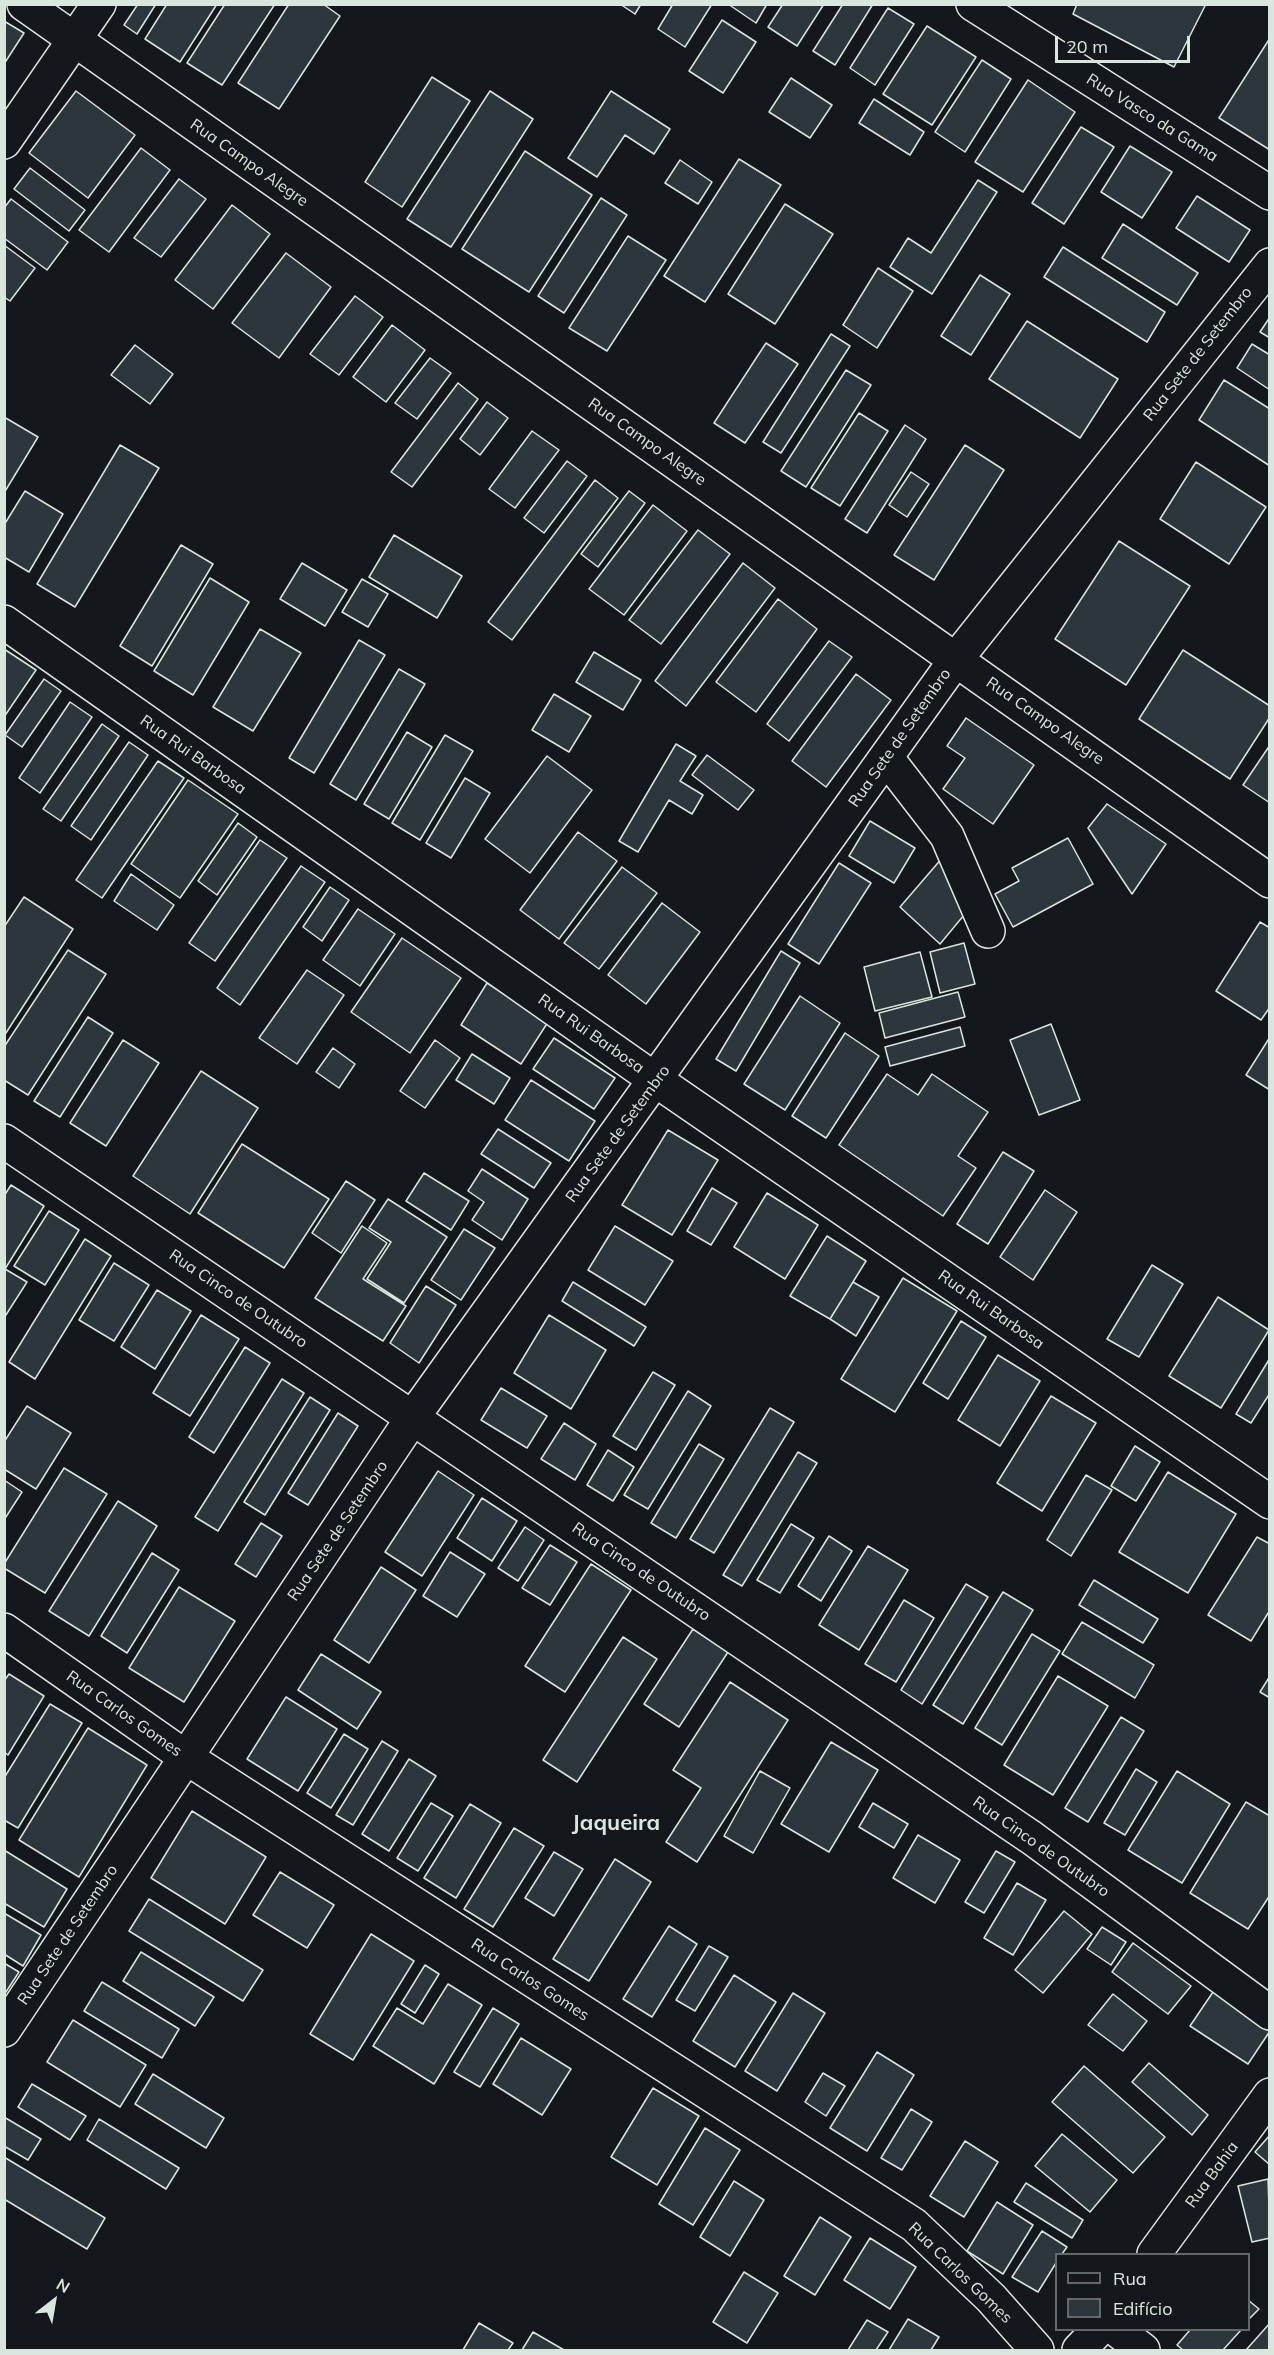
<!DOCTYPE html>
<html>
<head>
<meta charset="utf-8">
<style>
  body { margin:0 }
  #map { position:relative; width:1274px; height:2355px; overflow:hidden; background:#14181c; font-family:Mulish,sans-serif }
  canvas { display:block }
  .frame { position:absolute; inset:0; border:6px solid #d8e6dc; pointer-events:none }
  .legend { position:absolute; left:1055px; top:2253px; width:195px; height:78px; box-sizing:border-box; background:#14181c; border:2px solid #626a69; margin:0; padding:8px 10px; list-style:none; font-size:18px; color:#d8e6dc }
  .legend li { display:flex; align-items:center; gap:12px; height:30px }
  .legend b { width:30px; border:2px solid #626a69 }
  .north { position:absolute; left:24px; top:2271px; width:60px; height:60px; -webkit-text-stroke:4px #14181c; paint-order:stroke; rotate:31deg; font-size:16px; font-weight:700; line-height:24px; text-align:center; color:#d8e6dc }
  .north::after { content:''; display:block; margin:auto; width:21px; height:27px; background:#d8e6dc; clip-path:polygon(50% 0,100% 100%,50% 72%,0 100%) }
  .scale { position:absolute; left:1055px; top:36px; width:135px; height:27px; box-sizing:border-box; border:3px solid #d8e6dc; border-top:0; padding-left:8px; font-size:18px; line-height:21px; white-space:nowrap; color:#d8e6dc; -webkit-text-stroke:4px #14181c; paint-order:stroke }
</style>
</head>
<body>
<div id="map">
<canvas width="1274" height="2355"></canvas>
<div class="frame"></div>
<ul class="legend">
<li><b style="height:8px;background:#14181c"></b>Rua</li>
<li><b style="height:16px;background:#2c363c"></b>Edifício</li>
</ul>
<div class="north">N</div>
<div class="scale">20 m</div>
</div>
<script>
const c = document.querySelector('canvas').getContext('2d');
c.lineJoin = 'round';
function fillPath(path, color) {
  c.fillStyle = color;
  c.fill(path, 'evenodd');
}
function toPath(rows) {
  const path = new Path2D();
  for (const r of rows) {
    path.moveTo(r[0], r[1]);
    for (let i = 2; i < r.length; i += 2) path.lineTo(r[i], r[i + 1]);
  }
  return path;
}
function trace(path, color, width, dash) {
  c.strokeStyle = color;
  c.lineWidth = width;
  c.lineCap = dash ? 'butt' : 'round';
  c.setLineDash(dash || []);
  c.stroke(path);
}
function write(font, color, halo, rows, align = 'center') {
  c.font = font + ' Mulish,sans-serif';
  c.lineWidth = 4.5;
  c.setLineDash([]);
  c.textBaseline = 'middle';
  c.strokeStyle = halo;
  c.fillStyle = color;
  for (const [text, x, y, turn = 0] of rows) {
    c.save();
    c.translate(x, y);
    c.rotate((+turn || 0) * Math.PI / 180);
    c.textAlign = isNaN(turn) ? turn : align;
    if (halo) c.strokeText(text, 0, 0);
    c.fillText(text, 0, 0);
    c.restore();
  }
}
const building = toPath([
  [138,4,156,4,137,34,124,25,138,4],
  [167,4,217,4,180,62,145,39,167,4],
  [225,4,275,4,222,85,187,63,225,4],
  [289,4,323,4,340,16,279,109,238,83,289,4],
  [620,4,641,4,635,14,620,4],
  [673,4,712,4,685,47,658,29,673,4],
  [728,4,767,4,756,23,728,4],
  [783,4,824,4,797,46,768,27,783,4],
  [843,4,873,4,835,65,813,51,843,4],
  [1077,4,1206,4,1174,67,1073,14,1077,4],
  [888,8,914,24,875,85,850,68,888,8],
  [722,20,756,42,723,93,689,71,722,20],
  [4,21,24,33,4,64,4,21],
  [927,26,976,57,932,125,883,94,927,26],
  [1270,38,1270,150,1219,118,1270,38],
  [982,60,1011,79,965,152,935,132,982,60],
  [432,77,470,101,402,207,365,182,432,77],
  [791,78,832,105,810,138,769,112,791,78],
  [1028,80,1075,112,1023,192,975,162,1028,80],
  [76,91,135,135,88,198,29,153,76,91],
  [490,91,533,119,451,247,407,219,490,91],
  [611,91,670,129,654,154,625,135,597,177,568,158,611,91],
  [874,99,924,132,910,155,859,123,874,99],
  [1081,127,1114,147,1064,224,1032,203,1081,127],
  [1130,146,1172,172,1142,218,1101,192,1130,146],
  [141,148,170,170,109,252,79,230,141,148],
  [525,151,592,195,529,292,462,249,525,151],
  [739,159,781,185,705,302,664,276,739,159],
  [680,160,712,182,698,204,665,183,680,160],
  [30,168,85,210,69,231,14,189,30,168],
  [179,179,206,199,161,257,134,238,179,179],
  [978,180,997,192,932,294,890,267,908,238,931,253,978,180],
  [1197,196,1250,230,1229,262,1176,228,1197,196],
  [601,198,627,215,564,313,538,296,601,198],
  [11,199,68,242,47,270,4,238,4,208,11,199],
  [785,204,833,234,775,324,728,294,785,204],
  [232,205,270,234,213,309,175,280,232,205],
  [1123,224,1198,273,1177,305,1102,258,1123,224],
  [628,236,666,260,607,351,569,328,628,236],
  [4,245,35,268,10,301,4,297,4,245],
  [1063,247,1165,312,1147,342,1044,277,1063,247],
  [286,253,331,287,279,358,232,323,286,253],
  [878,268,913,291,877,348,843,325,878,268],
  [980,275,1010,294,971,355,941,336,980,275],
  [355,296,383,317,339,375,310,354,355,296],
  [1270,317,1270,338,1260,332,1270,317],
  [1027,321,1118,379,1080,438,989,379,1027,321],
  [392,325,425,350,386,402,353,377,392,325],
  [831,334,850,346,781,453,763,442,831,334],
  [766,343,798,364,745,443,714,423,766,343],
  [1252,344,1270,355,1270,390,1237,368,1252,344],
  [135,345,173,374,150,404,111,375,135,345],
  [430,358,451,373,417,419,395,403,430,358],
  [846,370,871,385,806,487,781,471,846,370],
  [1224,380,1270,409,1270,466,1199,420,1224,380],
  [458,383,478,399,412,487,391,472,458,383],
  [487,402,508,418,480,455,460,439,487,402],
  [859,413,888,431,840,506,811,488,859,413],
  [4,417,38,437,4,493,4,417],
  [905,425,926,439,867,533,845,519,905,425],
  [532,431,559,450,515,508,489,489,532,431],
  [120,445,159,468,75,607,37,584,120,445],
  [965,445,1004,470,934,580,894,555,965,445],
  [567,461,587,476,544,533,524,518,567,461],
  [1196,462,1266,507,1229,564,1160,519,1196,462],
  [911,472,929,484,907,517,889,505,911,472],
  [595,480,618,498,512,640,488,622,595,480],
  [25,491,63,514,29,572,4,557,4,525,25,491],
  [629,491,645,503,598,567,581,554,629,491],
  [653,505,687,531,624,615,589,589,653,505],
  [698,530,730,554,661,644,629,620,698,530],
  [394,535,462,576,437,618,369,577,394,535],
  [1119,541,1190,586,1126,685,1055,639,1119,541],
  [181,545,213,564,152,666,120,646,181,545],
  [302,563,347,590,325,626,280,599,302,563],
  [743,563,775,588,686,706,655,681,743,563],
  [210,578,249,602,193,695,154,671,210,578],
  [362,579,388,594,368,627,342,612,362,579],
  [778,599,817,629,756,712,716,682,778,599],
  [260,629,301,653,253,731,213,707,260,629],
  [359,640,385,655,314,773,289,758,359,640],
  [829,641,852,657,789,741,767,724,829,641],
  [4,649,36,670,4,717,4,649],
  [1183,650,1270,706,1270,717,1230,779,1139,719,1183,650],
  [594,652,641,680,623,710,576,682,594,652],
  [399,669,425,684,356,800,330,784,399,669],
  [856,674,891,700,826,787,792,761,856,674],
  [44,679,61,691,22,747,5,735,44,679],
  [554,694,591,716,569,752,532,730,554,694],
  [70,702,92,717,40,793,19,778,70,702],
  [966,718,1034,765,993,824,943,789,965,758,947,746,966,718],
  [102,724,119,736,61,821,43,809,102,724],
  [407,732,432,747,389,819,364,804,407,732],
  [445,735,473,751,420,840,392,823,445,735],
  [129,742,148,755,91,840,71,826,129,742],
  [676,744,696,756,680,781,703,795,692,814,669,800,638,852,619,841,676,744],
  [1270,745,1270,803,1243,785,1270,745],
  [707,755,754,790,738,810,692,775,707,755],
  [547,756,592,790,530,873,485,839,547,756],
  [158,761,184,778,102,898,76,880,158,761],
  [465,778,490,793,451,858,426,843,465,778],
  [188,780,238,814,180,898,131,864,188,780],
  [1107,804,1166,844,1132,894,1088,828,1107,804],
  [870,821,915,848,894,883,849,856,870,821],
  [238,823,257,837,217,895,198,881,238,823],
  [578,832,617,861,559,939,520,910,578,832],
  [1068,838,1093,884,1013,927,995,894,1019,881,1012,868,1068,838],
  [260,840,287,858,215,961,189,943,260,840],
  [943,857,969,909,940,944,900,907,943,857],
  [839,863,871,883,819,964,788,944,839,863],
  [301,866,325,882,240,1005,217,988,301,866],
  [622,867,657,893,599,969,564,943,622,867],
  [131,874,174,905,157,930,114,901,131,874],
  [330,887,349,900,322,941,303,927,330,887],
  [24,897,73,929,4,1036,4,927,24,897],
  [662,903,700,932,646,1004,608,975,662,903],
  [358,909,395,934,360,986,323,960,358,909],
  [1260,922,1270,928,1270,1007,1261,1020,1216,991,1260,922],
  [402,938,461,978,410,1053,351,1012,402,938],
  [964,943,975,984,940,993,930,952,964,943],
  [68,950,106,974,28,1095,4,1080,4,1047,68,950],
  [781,951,800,963,736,1071,716,1059,781,951],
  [920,952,932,997,875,1011,864,967,920,952],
  [307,970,344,995,297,1064,259,1038,307,970],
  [487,983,548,1022,521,1064,461,1025,487,983],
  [958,992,965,1017,885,1038,879,1013,958,992],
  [800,996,840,1023,785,1110,744,1084,800,996],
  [88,1017,113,1033,60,1117,34,1101,88,1017],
  [1051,1024,1080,1100,1039,1115,1010,1040,1051,1024],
  [960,1027,965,1046,890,1066,885,1047,960,1027],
  [845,1033,879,1056,826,1138,792,1116,845,1033],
  [1270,1037,1270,1090,1246,1075,1270,1037],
  [554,1038,615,1078,594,1109,533,1069,554,1038],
  [123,1040,159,1063,106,1146,70,1123,123,1040],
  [435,1040,460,1058,425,1108,400,1091,435,1040],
  [333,1048,355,1064,339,1088,316,1072,333,1048],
  [472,1054,510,1078,494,1104,456,1080,472,1054],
  [201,1071,258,1108,190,1214,133,1176,201,1071],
  [887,1074,918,1095,932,1074,988,1112,958,1156,976,1168,943,1216,839,1145,887,1074],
  [531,1080,595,1121,569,1161,505,1120,531,1080],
  [498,1129,551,1163,534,1188,481,1154,498,1129],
  [668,1130,718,1160,672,1235,622,1205,668,1130],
  [242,1144,329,1199,284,1268,198,1213,242,1144],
  [1003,1152,1034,1171,988,1244,957,1224,1003,1152],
  [482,1169,528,1199,502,1240,472,1220,484,1202,468,1191,482,1169],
  [424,1173,469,1201,451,1230,406,1201,424,1173],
  [346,1181,375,1200,341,1253,312,1233,346,1181],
  [11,1185,44,1206,5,1269,27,1282,4,1318,4,1196,11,1185],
  [712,1188,737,1203,711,1245,687,1231,712,1188],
  [1045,1190,1077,1212,1033,1280,1000,1257,1045,1190],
  [767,1193,818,1225,785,1279,734,1247,767,1193],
  [388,1199,447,1237,404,1303,367,1279,391,1242,369,1228,388,1199],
  [49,1211,79,1230,45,1285,14,1266,49,1211],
  [362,1226,387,1243,363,1279,406,1306,383,1341,315,1298,362,1226],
  [615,1226,673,1261,645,1305,588,1270,615,1226],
  [464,1229,495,1248,461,1300,431,1280,464,1229],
  [827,1236,866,1261,830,1319,790,1296,827,1236],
  [85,1239,111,1256,35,1379,9,1362,85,1239],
  [114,1263,149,1285,114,1341,79,1320,114,1263],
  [1152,1265,1183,1284,1139,1357,1107,1339,1152,1265],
  [903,1278,957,1311,895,1412,841,1379,903,1278],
  [573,1282,646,1327,634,1346,562,1301,573,1282],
  [853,1282,879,1297,856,1336,830,1319,853,1282],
  [426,1286,456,1305,419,1363,390,1343,426,1286],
  [157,1290,191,1311,155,1369,121,1347,157,1290],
  [1218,1297,1269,1330,1221,1408,1169,1376,1218,1297],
  [201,1315,239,1339,190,1416,153,1393,201,1315],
  [549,1315,606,1350,571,1409,514,1373,549,1315],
  [961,1321,986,1337,948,1399,923,1383,961,1321],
  [245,1347,270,1363,214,1453,189,1437,245,1347],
  [998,1355,1040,1381,1000,1446,958,1420,998,1355],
  [1270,1358,1270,1393,1251,1423,1236,1414,1270,1358],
  [653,1372,675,1385,636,1450,613,1436,653,1372],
  [282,1379,304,1393,218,1531,195,1517,282,1379],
  [501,1388,547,1416,527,1448,481,1420,501,1388],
  [688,1391,711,1406,648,1509,624,1495,688,1391],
  [1051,1396,1096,1423,1042,1511,997,1483,1051,1396],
  [310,1397,330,1410,265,1515,244,1502,310,1397],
  [27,1406,71,1433,36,1489,4,1469,4,1442,27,1406],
  [770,1408,794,1422,714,1553,690,1539,770,1408],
  [338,1413,358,1426,308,1505,288,1493,338,1413],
  [564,1423,596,1444,575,1480,541,1459,564,1423],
  [699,1444,724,1459,676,1538,651,1523,699,1444],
  [1135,1446,1160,1462,1136,1501,1111,1486,1135,1446],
  [608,1450,634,1467,613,1501,587,1485,608,1450],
  [798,1452,817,1463,742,1586,723,1575,798,1452],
  [64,1468,107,1494,45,1593,4,1568,4,1564,64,1468],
  [438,1471,474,1495,422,1576,385,1552,438,1471],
  [1168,1472,1236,1514,1188,1593,1119,1552,1168,1472],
  [1086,1475,1112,1490,1071,1556,1047,1540,1086,1475],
  [4,1480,22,1492,4,1520,4,1480],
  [482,1498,517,1521,492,1561,457,1538,482,1498],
  [118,1501,157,1526,89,1636,49,1611,118,1501],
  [261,1523,282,1536,256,1577,235,1564,261,1523],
  [791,1524,814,1538,780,1593,757,1580,791,1524],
  [525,1527,544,1540,518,1581,498,1568,525,1527],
  [829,1536,852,1551,821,1601,798,1586,829,1536],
  [1257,1537,1270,1544,1270,1610,1251,1641,1208,1615,1257,1537],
  [550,1545,577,1562,550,1605,522,1588,550,1545],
  [868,1546,908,1570,859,1650,819,1625,868,1546],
  [450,1552,485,1574,457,1617,423,1596,450,1552],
  [152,1553,179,1570,127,1653,101,1636,152,1553],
  [591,1564,631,1590,565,1692,525,1666,591,1564],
  [381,1567,416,1590,369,1663,334,1640,381,1567],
  [1094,1580,1158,1619,1143,1643,1079,1605,1094,1580],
  [966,1584,988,1597,922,1704,901,1690,966,1584],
  [179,1587,235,1621,184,1702,129,1668,179,1587],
  [1003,1592,1033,1610,963,1724,933,1705,1003,1592],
  [904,1600,934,1618,896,1682,865,1664,904,1600],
  [1082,1622,1154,1665,1135,1698,1062,1654,1082,1622],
  [693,1629,728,1652,679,1727,644,1704,693,1629],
  [1032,1634,1060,1651,1002,1745,975,1728,1032,1634],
  [623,1637,657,1659,577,1782,543,1760,623,1637],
  [321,1654,381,1692,357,1729,298,1690,321,1654],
  [9,1674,44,1696,8,1755,4,1752,4,1681,9,1674],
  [1058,1676,1108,1706,1053,1795,1004,1765,1058,1676],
  [1270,1676,1270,1698,1260,1692,1270,1676],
  [730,1682,788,1720,697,1862,666,1842,701,1788,673,1770,730,1682],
  [286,1697,337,1729,298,1791,247,1759,286,1697],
  [50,1704,82,1723,18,1828,4,1820,4,1778,50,1704],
  [1121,1717,1144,1731,1088,1822,1065,1808,1121,1717],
  [88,1728,147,1765,79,1877,19,1840,88,1728],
  [344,1734,368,1749,331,1808,307,1793,344,1734],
  [382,1741,398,1751,353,1825,336,1815,382,1741],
  [831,1742,878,1770,829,1852,781,1824,831,1742],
  [409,1759,436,1776,389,1851,362,1834,409,1759],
  [1136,1769,1157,1782,1125,1835,1104,1823,1136,1769],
  [760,1771,790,1788,753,1853,724,1836,760,1771],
  [1177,1771,1230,1804,1182,1883,1128,1850,1177,1771],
  [1246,1802,1270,1816,1270,1895,1248,1929,1190,1893,1246,1802],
  [431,1803,453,1816,418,1871,397,1858,431,1803],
  [873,1803,908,1824,894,1848,859,1827,873,1803],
  [470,1804,501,1823,456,1898,424,1878,470,1804],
  [192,1811,266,1857,225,1924,151,1878,192,1811],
  [514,1828,544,1846,493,1927,464,1909,514,1828],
  [918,1835,960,1860,935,1903,893,1878,918,1835],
  [4,1850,67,1889,44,1927,4,1903,4,1850],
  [996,1851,1015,1862,984,1913,965,1902,996,1851],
  [554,1852,583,1869,554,1916,525,1898,554,1852],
  [615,1859,651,1882,589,1981,553,1959,615,1859],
  [280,1872,334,1905,307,1948,253,1915,280,1872],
  [1017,1883,1046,1900,1013,1955,984,1938,1017,1883],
  [149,1899,263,1970,243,2001,129,1931,149,1899],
  [1064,1911,1092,1934,1043,1993,1015,1970,1064,1911],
  [4,1913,41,1935,23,1966,4,1954,4,1913],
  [669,1926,697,1944,652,2017,623,1999,669,1926],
  [1102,1927,1126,1942,1111,1965,1087,1949,1102,1927],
  [371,1934,414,1961,353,2060,310,2034,371,1934],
  [1133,1943,1191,1986,1168,2014,1112,1972,1133,1943],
  [709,1946,728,1957,695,2011,676,2000,709,1946],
  [141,1952,214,1997,195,2026,123,1981,141,1952],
  [4,1963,19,1972,4,1995,4,1963],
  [425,1965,439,1974,415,2013,401,2004,425,1965],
  [734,1975,776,2002,735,2067,693,2041,734,1975],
  [102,1982,179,2029,162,2058,84,2011,102,1982],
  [448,1984,482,2005,434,2084,373,2046,397,2008,423,2024,448,1984],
  [1213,1992,1270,2031,1248,2064,1190,2026,1213,1992],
  [793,1993,825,2013,777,2091,745,2071,793,1993],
  [1113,1994,1147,2021,1123,2051,1088,2025,1113,1994],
  [493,2008,519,2024,480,2087,454,2072,493,2008],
  [73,2020,146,2065,120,2107,47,2062,73,2020],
  [521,2038,571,2069,542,2115,493,2084,521,2038],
  [877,2052,914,2075,867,2151,830,2128,877,2052],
  [1149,2063,1208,2115,1192,2135,1132,2082,1149,2063],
  [1084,2066,1165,2137,1133,2173,1052,2102,1084,2066],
  [823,2073,845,2086,826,2116,805,2102,823,2073],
  [153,2074,224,2118,206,2148,135,2104,153,2074],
  [32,2084,86,2116,70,2140,18,2107,32,2084],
  [653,2088,699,2116,657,2185,611,2157,653,2088],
  [911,2109,932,2122,902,2170,881,2158,911,2109],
  [4,2117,41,2139,28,2160,4,2146,4,2117],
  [99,2119,179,2168,166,2189,87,2140,99,2119],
  [705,2128,740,2150,693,2225,659,2204,705,2128],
  [1062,2134,1117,2180,1090,2212,1035,2166,1062,2134],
  [1270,2135,1270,2165,1255,2152,1270,2135],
  [965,2141,998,2162,964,2217,930,2196,965,2141],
  [4,2157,105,2218,87,2249,4,2199,4,2157],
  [1268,2179,1270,2238,1252,2242,1238,2186,1268,2179],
  [734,2181,764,2200,730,2256,700,2237,734,2181],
  [1026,2183,1083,2220,1072,2238,1014,2202,1026,2183],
  [997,2202,1033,2225,1003,2274,967,2251,997,2202],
  [820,2217,851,2237,815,2295,784,2276,820,2217],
  [1042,2231,1067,2247,1062,2254,1056,2254,1056,2263,1038,2292,1012,2277,1042,2231],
  [870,2238,916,2267,890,2309,844,2280,870,2238],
  [744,2272,778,2293,747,2343,713,2322,744,2272],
  [1248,2300,1259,2309,1248,2320,1248,2300],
  [908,2319,939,2337,931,2350,889,2350,908,2319],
  [867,2320,888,2332,876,2350,848,2350,867,2320],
  [479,2323,513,2343,508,2350,463,2350,479,2323],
  [1270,2323,1270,2350,1246,2350,1270,2323],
  [1190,2330,1241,2330,1223,2350,1183,2350,1177,2345,1190,2330],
  [533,2332,564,2350,522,2350,533,2332]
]);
const street = toPath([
  [24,4,1270,881],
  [973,4,1270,193],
  [4,142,99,4],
  [4,622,657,1081,1270,1502],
  [886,757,947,836,988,931],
  [4,1630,187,1758,914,2225,991,2298,1037,2350],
  [4,2030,413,1417,957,658,1270,265],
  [1154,2254,1270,2095],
  [1117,2330,1143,2350],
  [1079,2350,1098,2330]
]);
const secondary = toPath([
  [4,1141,1032,1838,1270,2013]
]);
const streetNames = [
  ["Rua Vasco da Gama",1152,118,32],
  ["Rua Campo Alegre",249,163,35],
  ["Rua Sete de Setembro",1198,354,-52],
  ["Rua Campo Alegre",647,442,35],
  ["Rua Campo Alegre",1045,721,35],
  ["Rua Sete de Setembro",900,738,-55],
  ["Rua Rui Barbosa",193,755,35],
  ["Rua Rui Barbosa",591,1034,35],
  ["Rua Sete de Setembro",618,1134,-54],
  ["Rua Cinco de Outubro",238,1299,34],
  ["Rua Rui Barbosa",991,1310,35],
  ["Rua Sete de Setembro",338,1531,-56],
  ["Rua Cinco de Outubro",641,1572,34],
  ["Rua Carlos Gomes",124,1714,35],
  ["Rua Cinco de Outubro",1041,1847,35],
  ["Rua Sete de Setembro",68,1935,-56],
  ["Rua Carlos Gomes",530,1980,33],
  ["Rua Bahia",1212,2175,-54],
  ["Rua Carlos Gomes",960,2273,44]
];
const districtNames = [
  ["Jaqueira",616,1823]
];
fillPath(building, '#2c363c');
trace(building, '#d8e6dc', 1.5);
trace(street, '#d8e6dc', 36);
trace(secondary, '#d8e6dc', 36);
trace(street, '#14181c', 33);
trace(secondary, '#14181c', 33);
write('16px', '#d8e6dc', '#14181c', streetNames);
write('bold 22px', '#d8e6dc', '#14181c', districtNames);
</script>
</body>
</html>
